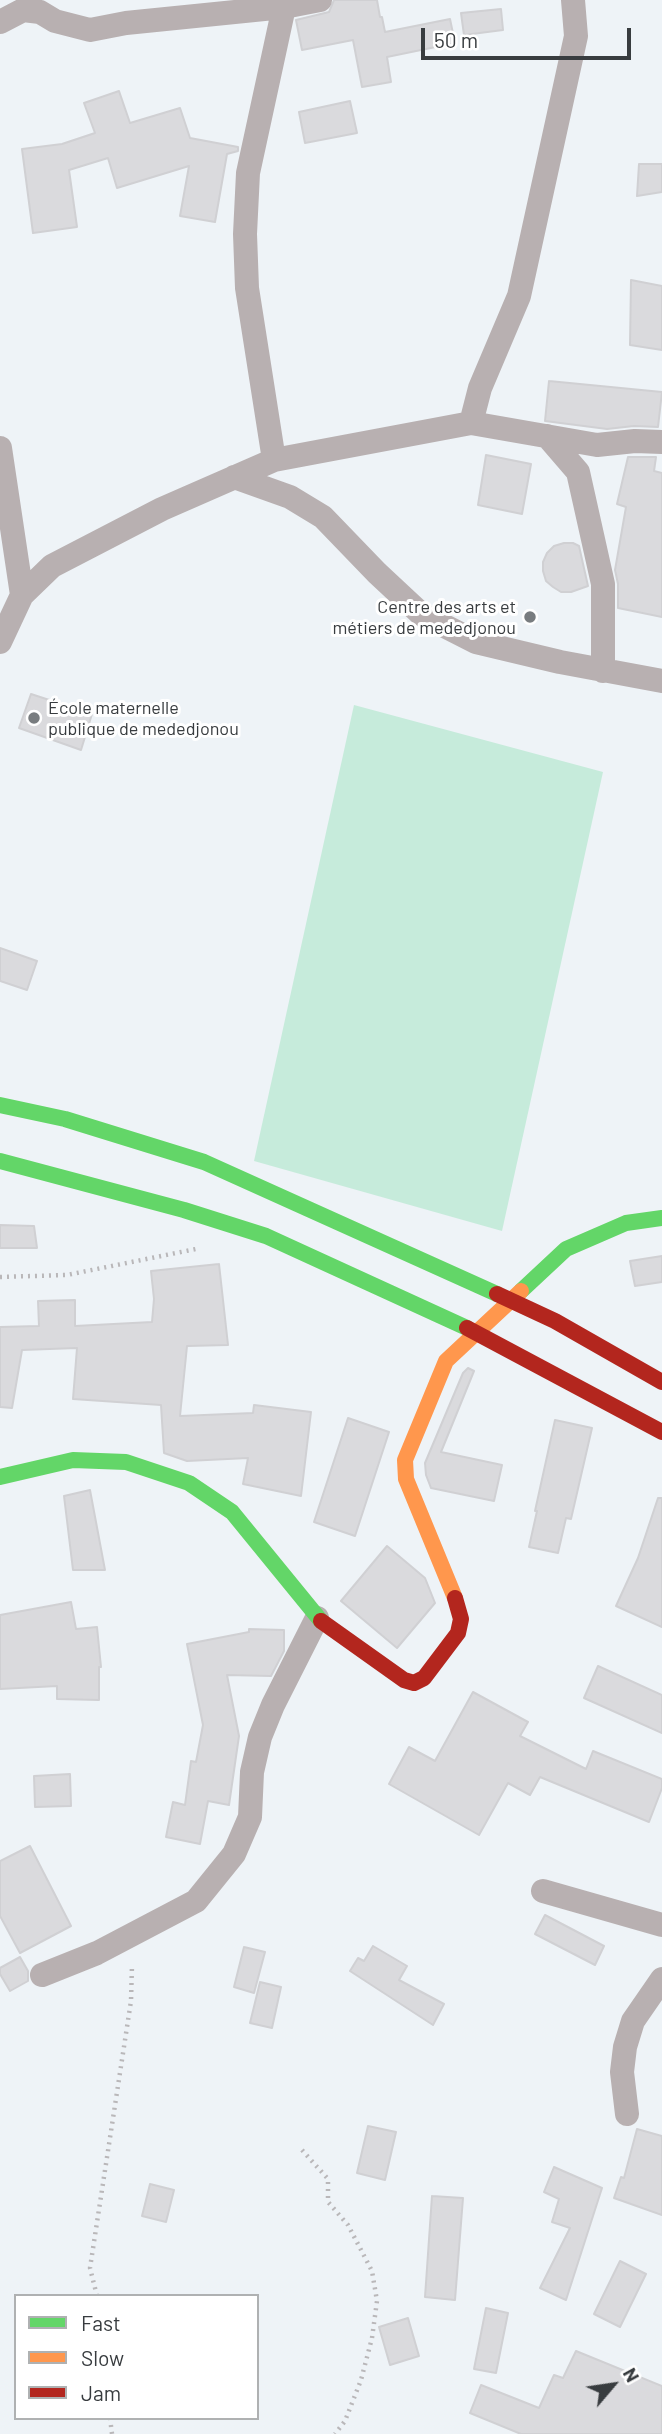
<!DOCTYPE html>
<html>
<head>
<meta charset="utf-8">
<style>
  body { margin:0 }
  #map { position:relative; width:662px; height:2434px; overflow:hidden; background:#eef3f7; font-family:Barlow,sans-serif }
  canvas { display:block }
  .legend { position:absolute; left:14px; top:2294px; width:245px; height:126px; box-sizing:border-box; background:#fff; border:2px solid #afb1b2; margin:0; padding:9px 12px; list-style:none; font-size:21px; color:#383c3f }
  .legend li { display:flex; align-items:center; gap:14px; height:35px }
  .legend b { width:35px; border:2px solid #afb1b2 }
  .north { position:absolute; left:578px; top:2350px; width:70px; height:70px; -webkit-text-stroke:5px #fff; paint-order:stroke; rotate:61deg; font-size:19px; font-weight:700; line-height:28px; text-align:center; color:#383c3f }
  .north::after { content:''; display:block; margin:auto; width:24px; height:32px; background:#383c3f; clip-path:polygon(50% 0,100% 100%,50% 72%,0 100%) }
  .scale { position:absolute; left:421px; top:28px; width:210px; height:32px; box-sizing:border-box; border:4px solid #383c3f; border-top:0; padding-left:9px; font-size:21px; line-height:24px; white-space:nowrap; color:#383c3f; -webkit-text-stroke:5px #fff; paint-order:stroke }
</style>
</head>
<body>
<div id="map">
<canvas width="662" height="2434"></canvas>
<ul class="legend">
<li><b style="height:9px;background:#63d668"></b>Fast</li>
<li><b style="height:9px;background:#ff974d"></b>Slow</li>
<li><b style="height:9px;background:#b3261e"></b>Jam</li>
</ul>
<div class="north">N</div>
<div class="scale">50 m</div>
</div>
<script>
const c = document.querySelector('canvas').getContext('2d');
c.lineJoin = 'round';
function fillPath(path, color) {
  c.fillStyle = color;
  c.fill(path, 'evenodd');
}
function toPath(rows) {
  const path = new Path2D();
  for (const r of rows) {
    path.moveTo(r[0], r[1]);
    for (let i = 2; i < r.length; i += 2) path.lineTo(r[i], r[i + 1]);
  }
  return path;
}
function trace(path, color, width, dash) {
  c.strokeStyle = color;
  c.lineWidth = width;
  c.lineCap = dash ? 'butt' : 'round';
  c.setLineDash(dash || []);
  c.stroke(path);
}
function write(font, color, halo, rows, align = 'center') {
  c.font = font + ' Barlow,sans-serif';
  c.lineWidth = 6;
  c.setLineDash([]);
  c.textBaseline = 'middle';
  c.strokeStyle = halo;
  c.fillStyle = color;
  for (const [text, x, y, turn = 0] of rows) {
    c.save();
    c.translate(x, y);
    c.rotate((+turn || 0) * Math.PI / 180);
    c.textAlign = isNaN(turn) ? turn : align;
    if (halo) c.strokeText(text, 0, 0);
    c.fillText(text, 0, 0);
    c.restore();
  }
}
const green = toPath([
  [354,705,603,772,502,1231,254,1161]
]);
const building = toPath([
  [334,0,377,0,380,17,382,17,385,32,450,19,455,43,387,57,391,82,362,87,353,40,302,50,296,20,329,12,334,0],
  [501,9,503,30,464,35,461,13,501,9],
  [119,91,130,123,180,108,190,138,238,147,238,151,227,154,215,222,180,216,189,166,117,188,108,158,69,170,77,227,33,233,22,149,62,144,95,133,84,103,119,91],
  [350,101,357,133,305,143,299,112,350,101],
  [639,164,662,164,662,192,637,196,639,164],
  [631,280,662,286,662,350,630,345,631,280],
  [549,381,662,392,658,427,634,426,607,429,545,421,549,381],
  [486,455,531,464,522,514,478,505,486,455],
  [628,457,656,457,654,471,662,473,662,617,618,608,618,584,615,570,626,507,617,504,628,457],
  [564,543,573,543,579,546,588,586,571,592,561,592,553,587,546,581,543,571,543,562,547,553,554,546,564,543],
  [31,694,92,714,81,750,19,728,31,694],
  [0,948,37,961,27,990,0,981,0,948],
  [0,1225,34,1226,37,1248,0,1248,0,1225],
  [662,1256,662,1282,635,1286,630,1261,662,1256],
  [219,1264,228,1345,187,1346,180,1416,253,1413,254,1405,311,1412,301,1496,243,1484,248,1458,187,1461,164,1453,161,1405,73,1399,77,1348,22,1350,12,1408,0,1407,0,1327,39,1326,38,1301,75,1300,75,1326,152,1322,154,1299,151,1271,219,1264],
  [468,1368,474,1371,441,1452,502,1465,494,1501,431,1488,426,1475,425,1463,463,1373,468,1368],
  [348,1418,389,1432,355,1536,314,1522,348,1418],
  [555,1420,592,1428,571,1519,566,1518,558,1553,529,1547,537,1511,535,1511,555,1420],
  [90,1490,105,1570,73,1570,64,1496,90,1490],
  [658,1498,662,1498,662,1627,616,1606,638,1558,658,1498],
  [387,1546,425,1578,435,1603,397,1648,341,1601,387,1546],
  [71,1602,76,1629,97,1627,101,1667,99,1667,99,1700,57,1699,57,1686,0,1689,0,1615,71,1602],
  [249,1629,284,1630,284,1651,271,1676,227,1675,239,1736,229,1805,208,1801,200,1844,166,1837,173,1802,185,1805,191,1761,196,1762,203,1725,187,1644,249,1632,249,1629],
  [598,1666,662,1695,662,1733,584,1698,598,1666],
  [473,1692,528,1722,520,1736,586,1769,593,1751,662,1779,662,1788,649,1822,540,1777,530,1795,508,1783,479,1835,389,1784,409,1747,435,1761,473,1692],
  [70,1774,71,1806,35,1807,34,1776,70,1774],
  [30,1846,71,1926,20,1953,0,1916,0,1861,30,1846],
  [545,1915,604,1946,595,1965,535,1934,545,1915],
  [373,1946,407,1966,399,1980,444,2004,433,2025,350,1971,358,1958,364,1961,373,1946],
  [244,1947,265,1952,254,1993,234,1987,244,1947],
  [20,1957,28,1971,28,1981,10,1991,0,1974,0,1968,20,1957],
  [260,1982,281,1987,272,2028,250,2023,260,1982],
  [368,2126,396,2132,385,2180,357,2173,368,2126],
  [637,2129,662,2136,662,2215,614,2198,621,2177,624,2178,637,2129],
  [554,2167,602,2188,566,2300,540,2288,570,2228,552,2222,559,2199,544,2192,554,2167],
  [150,2184,174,2190,166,2222,142,2216,150,2184],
  [432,2196,463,2198,455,2300,425,2297,432,2196],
  [620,2261,646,2274,620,2327,594,2314,620,2261],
  [486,2308,508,2313,496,2373,474,2369,486,2308],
  [408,2318,419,2356,390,2365,379,2327,408,2318],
  [576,2351,662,2386,662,2434,521,2434,470,2413,481,2385,539,2408,554,2375,563,2378,576,2351]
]);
const path = toPath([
  [0,1277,67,1275,196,1249],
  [302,2150,328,2179,328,2202,348,2225,372,2271,377,2301,372,2338,361,2380,345,2421,335,2434],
  [97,2296,90,2268,131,2001,132,1965],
  [110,2418,112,2434]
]);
const street = toPath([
  [0,22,23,10,40,12,55,21,90,30,126,23,284,7,320,0],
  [471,423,480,388,519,296,576,36,573,0],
  [547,436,578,472,603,584,603,671],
  [0,448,22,595],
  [274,460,247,288,245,234,248,173,284,7],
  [234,477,290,497,323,517,377,573,421,614,476,642,560,662,662,681],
  [0,642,22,595,52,566,162,509,274,460,471,423,597,445,635,441,662,442],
  [543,1891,662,1925],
  [42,1975,97,1953,196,1901,234,1854,250,1817,252,1772,260,1737,273,1705,317,1618],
  [627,2114,622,2072,625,2047,633,2021,662,1979]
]);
const fast = toPath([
  [0,1105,65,1119,204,1162,497,1294],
  [0,1161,184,1210,266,1236,467,1328],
  [521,1291,566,1249,626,1223,662,1218],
  [0,1477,73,1460,126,1462,189,1483,232,1512,321,1621]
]);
const slow = toPath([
  [455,1598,406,1479,405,1460,446,1361,521,1291]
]);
const jam = toPath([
  [497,1294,555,1321,662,1382],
  [467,1328,662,1432],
  [321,1621,404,1680,414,1683,424,1678,458,1633,461,1619,455,1598]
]);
const markers = [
  [530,617,7,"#787c7f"],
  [34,718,7,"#787c7f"]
];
const poiNames = [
  ["Centre des arts et",516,607],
  ["métiers de mededjonou",516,628],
  ["École maternelle",48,708,"left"],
  ["publique de mededjonou",48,729,"left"]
];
fillPath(green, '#c6ebdb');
fillPath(building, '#dadadd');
trace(building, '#d0d0d3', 2);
trace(path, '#b9b7b9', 4.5, [2, 5]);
trace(street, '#b8b0b1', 24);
trace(fast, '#63d668', 16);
trace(slow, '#ff974d', 16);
trace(jam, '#b3261e', 16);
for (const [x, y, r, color] of markers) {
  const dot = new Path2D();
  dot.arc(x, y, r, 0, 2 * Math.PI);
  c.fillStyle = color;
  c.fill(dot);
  trace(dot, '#fff', 2.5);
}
write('18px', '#383c3f', '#fff', poiNames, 'right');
</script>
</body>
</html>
